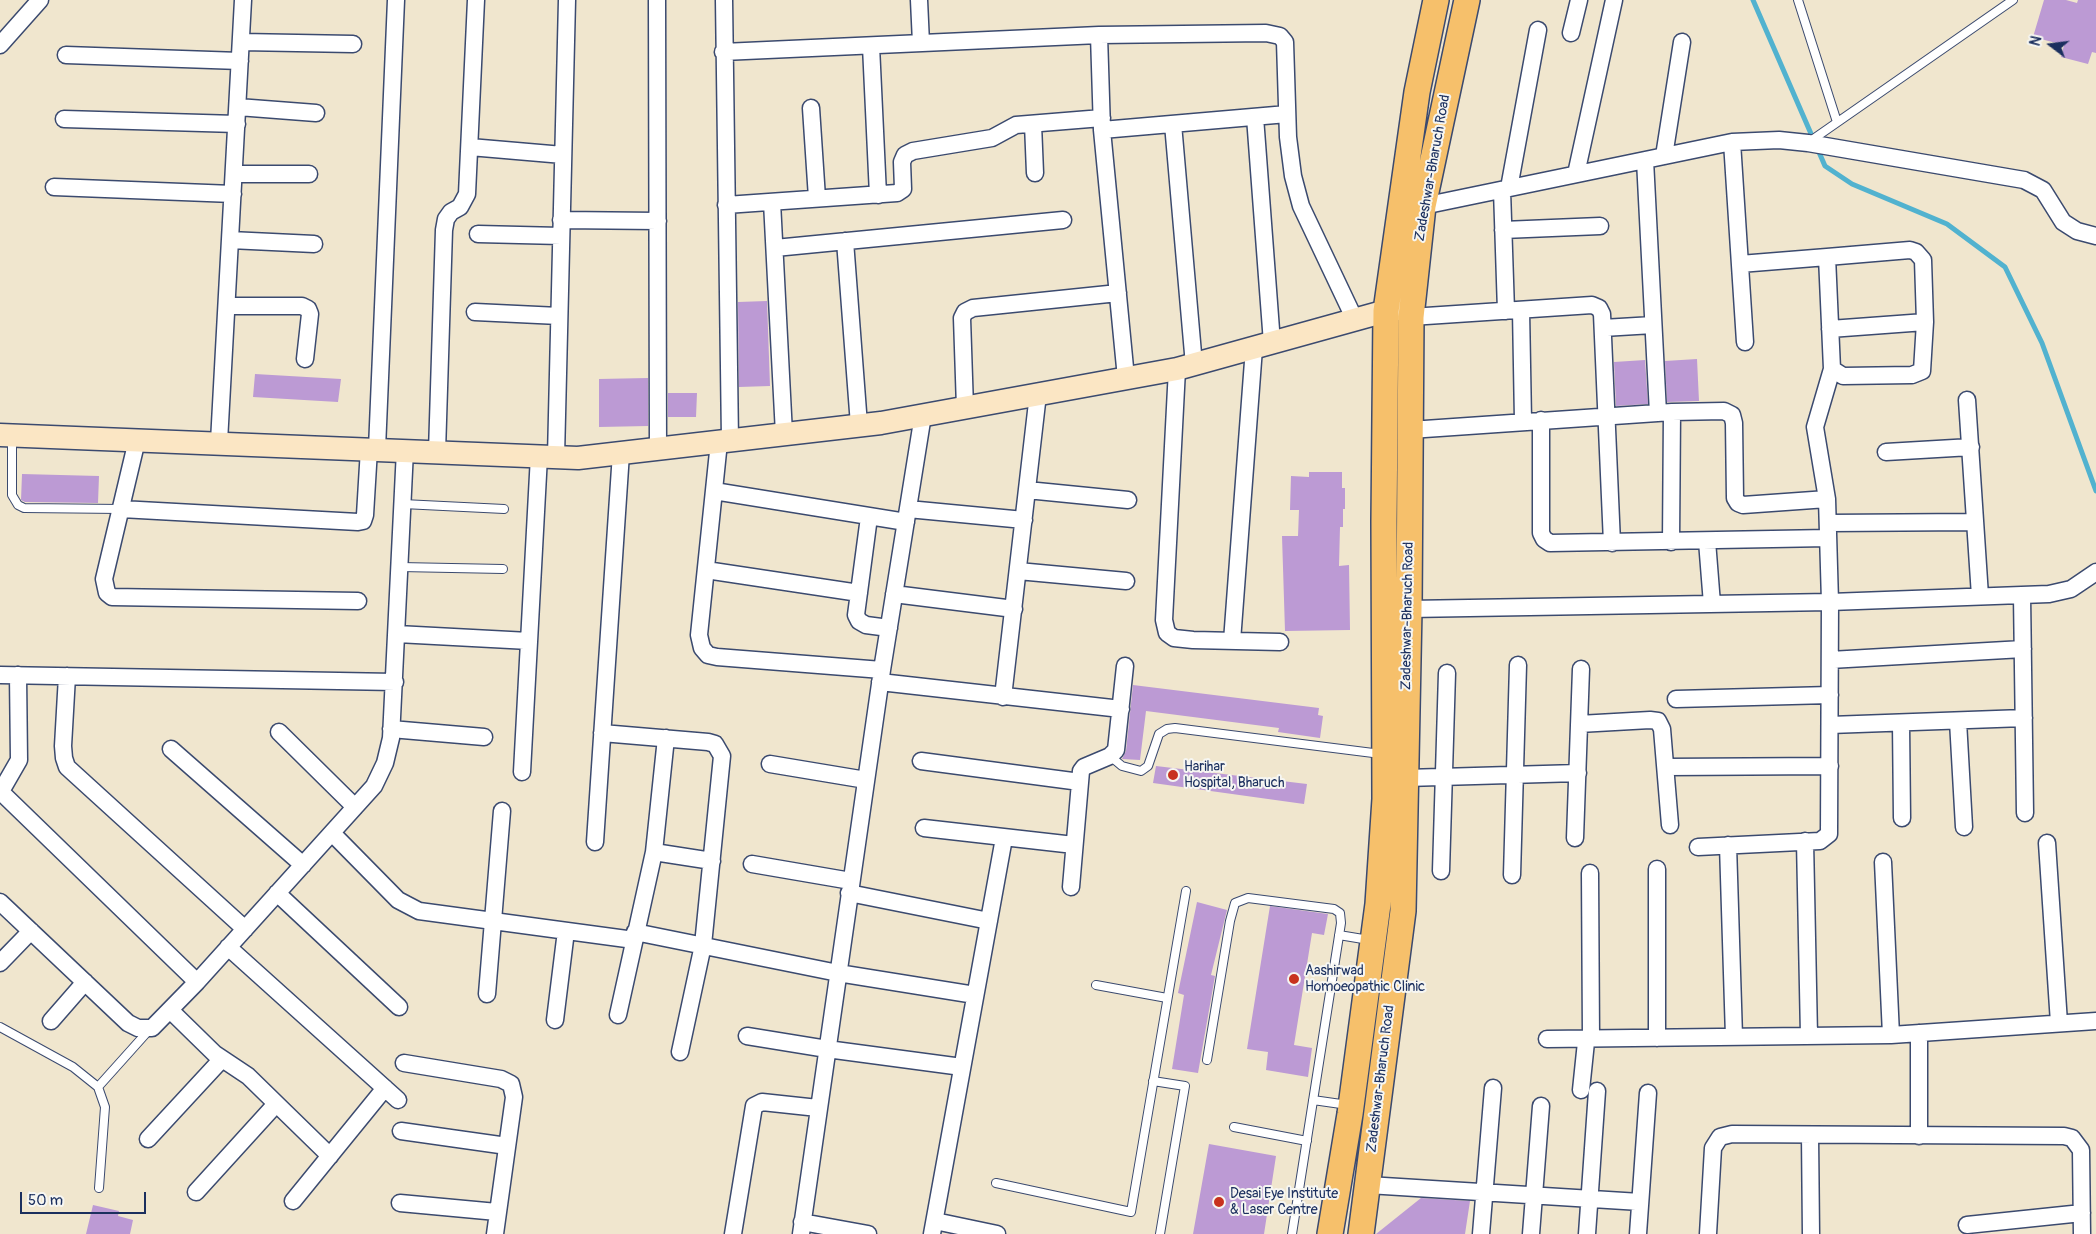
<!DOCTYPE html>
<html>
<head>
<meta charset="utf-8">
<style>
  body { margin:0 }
  #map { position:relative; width:2096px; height:1234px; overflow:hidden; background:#f0e6ce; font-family:Pangolin,sans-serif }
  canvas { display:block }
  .north { position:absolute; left:2026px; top:20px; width:50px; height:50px; -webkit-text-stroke:4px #f6f6f2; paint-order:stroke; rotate:285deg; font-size:14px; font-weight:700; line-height:20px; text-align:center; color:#1b2f5e }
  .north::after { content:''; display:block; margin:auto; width:18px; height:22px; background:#1b2f5e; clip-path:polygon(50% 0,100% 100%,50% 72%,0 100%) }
  .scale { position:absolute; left:20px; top:1192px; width:126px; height:22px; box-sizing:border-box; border:2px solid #1b2f5e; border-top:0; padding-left:6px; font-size:15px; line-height:18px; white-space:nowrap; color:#1b2f5e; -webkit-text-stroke:4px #f6f6f2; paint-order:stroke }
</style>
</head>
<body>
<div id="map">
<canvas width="2096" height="1234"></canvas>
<div class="north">N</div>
<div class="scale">50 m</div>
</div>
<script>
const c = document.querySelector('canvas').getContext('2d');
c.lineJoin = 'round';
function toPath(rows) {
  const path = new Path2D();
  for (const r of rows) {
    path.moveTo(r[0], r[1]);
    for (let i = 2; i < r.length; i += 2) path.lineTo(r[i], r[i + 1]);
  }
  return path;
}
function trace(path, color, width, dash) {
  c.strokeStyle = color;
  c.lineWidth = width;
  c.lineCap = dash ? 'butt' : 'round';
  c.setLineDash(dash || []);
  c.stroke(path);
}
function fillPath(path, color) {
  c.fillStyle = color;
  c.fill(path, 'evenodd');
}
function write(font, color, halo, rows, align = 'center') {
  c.font = font + ' Pangolin,sans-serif';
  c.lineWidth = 4;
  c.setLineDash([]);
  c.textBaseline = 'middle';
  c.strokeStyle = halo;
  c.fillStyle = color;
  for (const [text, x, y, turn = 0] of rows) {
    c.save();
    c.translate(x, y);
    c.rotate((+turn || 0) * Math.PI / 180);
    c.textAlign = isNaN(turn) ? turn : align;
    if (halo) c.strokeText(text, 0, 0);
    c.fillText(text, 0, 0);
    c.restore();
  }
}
const stream = toPath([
  [1753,0,1825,166,1852,184,1947,224,2005,267,2042,343,2096,491]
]);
const building = toPath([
  [2044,0,2066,0,2077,3,2078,0,2096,0,2096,53,2092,52,2088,64,2061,57,2064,45,2033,37],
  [767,301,770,386,739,387,738,302],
  [1697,359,1699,401,1667,402,1665,361],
  [1645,360,1648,404,1616,406,1614,362],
  [255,374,341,379,338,402,253,397],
  [648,378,648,426,599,427,599,379],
  [668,393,697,393,696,417,668,417],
  [1309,472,1342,472,1342,488,1345,488,1345,509,1343,509,1343,527,1340,527,1339,566,1349,565,1350,630,1285,631,1282,536,1298,536,1299,510,1290,510,1291,476,1309,477],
  [22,474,99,476,98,503,25,502,21,500],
  [1133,685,1319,708,1318,715,1323,716,1320,738,1278,732,1279,728,1146,711,1140,760,1122,759,1126,751],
  [1156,766,1307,784,1304,804,1153,783],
  [1197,902,1227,910,1211,975,1215,976,1198,1073,1172,1069,1184,995,1178,993],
  [1270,906,1328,914,1324,935,1312,933,1294,1045,1312,1048,1308,1077,1266,1070,1268,1052,1247,1049],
  [1209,1144,1276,1156,1264,1234,1193,1234],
  [1421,1198,1470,1201,1465,1234,1376,1234],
  [93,1205,119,1211,118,1216,133,1220,130,1234,86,1234]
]);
const service = toPath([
  [1798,0,1837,122],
  [1809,142,2013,0],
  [12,437,12,495,18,505,24,508,121,509],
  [403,504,504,509],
  [400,567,503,569],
  [1110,756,1122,766,1141,771,1148,766,1159,734,1167,729,1175,728,1381,754],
  [1339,935,1369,940],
  [1096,985,1167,998],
  [0,1027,73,1067,98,1087,105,1107,99,1188],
  [1207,1060,1230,921,1235,903,1248,898,1334,909,1340,913,1341,923,1292,1234],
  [1153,1081,1185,1086,1160,1234],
  [98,1087,150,1029],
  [1313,1100,1348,1105],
  [1234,1127,1307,1141],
  [996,1183,1131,1212,1186,891]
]);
const minor = toPath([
  [657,0,658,449],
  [724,0,730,440],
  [919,0,921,43],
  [1571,33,1579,0],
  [1099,35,1102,130,1126,378],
  [241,42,353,44],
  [0,45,40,0],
  [871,46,878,195],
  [723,52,1099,35,1266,33,1280,36,1285,42,1288,137,1293,176,1301,206,1355,320],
  [66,55,240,61],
  [238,107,316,113],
  [811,108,817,198],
  [1255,117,1272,343],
  [64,119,237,124],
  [1033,124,1035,173],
  [1173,124,1194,365],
  [1102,130,1287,114],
  [1732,142,1745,342],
  [470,147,563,155],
  [1664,156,1682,42],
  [1645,160,1658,413],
  [234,174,309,174],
  [1576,174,1614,0],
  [54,187,233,194],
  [1509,188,1538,30],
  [1502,190,1506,311],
  [772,202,784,434],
  [726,205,897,193,903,189,902,162,905,155,913,151,992,138,1016,125,1102,118],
  [1423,206,1732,142,1779,140,1808,143,2024,180,2043,190,2063,222,2077,231,2096,236],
  [561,220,658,221],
  [1503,230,1600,226],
  [478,234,561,236],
  [230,240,314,244],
  [845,241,859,425],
  [775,248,1063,220],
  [1740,264,1827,257,1910,250,1916,252,1923,260,1925,322,1922,371,1912,375,1843,376,1832,369,1827,257],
  [227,306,302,306,308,309,310,314,305,359],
  [1521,310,1523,421],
  [475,312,559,316],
  [1411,317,1592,305,1599,308,1602,314,1612,543],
  [1603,328,1653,325],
  [1830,329,1925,322],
  [1177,369,1164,620,1167,633,1174,638,1193,640,1280,642],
  [1967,400,1980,596],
  [965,408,962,318,965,312,973,308,1118,293],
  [1541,420,1541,533,1544,539,1550,543,1828,538],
  [1410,430,1672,412,1724,411,1732,415,1734,423,1735,498,1738,503,1743,505,1827,499],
  [137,440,104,579,107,593,112,597,358,601],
  [219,442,243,0],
  [719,442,699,635,702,648,708,655,717,657,882,670],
  [377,449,396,0],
  [437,452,444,230,446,219,451,212,460,207,467,194,476,0],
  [1886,452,1971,447],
  [556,457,567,0],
  [1027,490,1128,500],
  [714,491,906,522],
  [121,509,358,522,363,521,365,515,369,449],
  [908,509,1024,520],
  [869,517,856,615,859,621,866,625,889,628],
  [1828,523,1975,522],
  [1707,541,1712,604],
  [1671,542,1672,412],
  [706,570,859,593],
  [1018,571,1126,581],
  [894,594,1014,609],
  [2022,595,2025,813],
  [1409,609,1830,602,2049,594,2071,589,2096,572],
  [397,634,529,641],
  [1232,641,1254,348],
  [1830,660,2023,649],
  [0,675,395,682],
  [67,676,63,746,64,758,67,767,245,929],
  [880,682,1121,709],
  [1003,697,1038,394],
  [1676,699,1830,695],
  [1958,721,1964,827],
  [1901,723,1902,818],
  [1579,724,1650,720,1658,721,1662,729,1670,825],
  [1830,725,2024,718],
  [391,729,484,737],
  [279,732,355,807],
  [602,733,708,742,715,744,722,756,703,945,680,1052],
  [171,749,303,865],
  [921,761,1080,782],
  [770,764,866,780],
  [1666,767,1830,766],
  [522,772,539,456],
  [1406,778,1578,773],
  [1,792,197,982],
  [0,793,19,760,18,675],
  [924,828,1074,845],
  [332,833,398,900,419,911,634,940],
  [1575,838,1581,669],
  [1805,841,1809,1036],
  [595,842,621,453],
  [2047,843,2059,1023],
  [1728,845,1734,1037],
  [1698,847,1820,841,1829,834,1830,602,1827,499,1815,427,1832,369],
  [654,852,712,861],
  [1883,862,1891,1035],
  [752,864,851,881],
  [1441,871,1447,673],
  [1512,875,1518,665],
  [1071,887,1081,771,1084,767,1110,756,1116,750,1125,666],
  [277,893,399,1007],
  [849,893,989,921],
  [0,902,128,1023,138,1028,152,1028,197,982,374,786,385,763,391,738,405,450],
  [635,932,838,973,975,995],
  [228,947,398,1100],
  [0,963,31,931],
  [487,994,502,811],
  [170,1010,215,1054,248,1076,330,1156],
  [618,1015,654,852,666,738],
  [555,1020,566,931],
  [51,1021,85,982],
  [747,1036,827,1049,962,1067],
  [1657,1038,1657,869],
  [1547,1039,1891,1035,2096,1021],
  [404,1063,501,1079,511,1084,514,1097,495,1234],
  [1581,1090,1586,1042,1591,1038,1590,873],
  [401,1131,507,1146],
  [1810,1135,1811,1234],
  [1919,1136,1919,1033],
  [148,1139,222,1059],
  [1368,1185,1640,1202],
  [196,1192,276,1104],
  [293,1201,385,1088],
  [400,1203,497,1212],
  [935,1221,997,1234],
  [802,1222,868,1234],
  [1967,1225,2082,1213],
  [733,1234,754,1106,762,1102,818,1108],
  [801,1234,882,670,923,415],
  [932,1234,1004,838],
  [1481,1234,1493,1088],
  [1531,1234,1541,1106],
  [1587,1234,1597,1091],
  [1638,1234,1648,1093],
  [1708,1234,1713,1148,1720,1137,1732,1134,2064,1136,2072,1138,2081,1150,2082,1234]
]);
const secondary = toPath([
  [0,435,578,458,881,423,1177,369,1386,311,1404,308]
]);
const primary = toPath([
  [1330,1234,1350,1114,1378,904,1385,799,1384,521,1386,311,1417,92,1436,0],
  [1361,1234,1403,911,1409,609,1411,317,1423,206,1467,0]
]);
const markers = [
  [1173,775,6,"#c8321e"],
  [1294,979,6,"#c8321e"],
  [1219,1202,6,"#c8321e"]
];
const streetNames = [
  ["Zadeshwar-Bharuch Road",1433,168,-80],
  ["Zadeshwar-Bharuch Road",1408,616,-89],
  ["Zadeshwar-Bharuch Road",1381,1079,-83]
];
const poiNames = [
  ["Harihar",1184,767],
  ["Hospital, Bharuch",1184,783],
  ["Aashirwad",1305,971],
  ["Homoeopathic Clinic",1305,987],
  ["Desai Eye Institute",1230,1194],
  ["& Laser Centre",1230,1210]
];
trace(stream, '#51b2cf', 5);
fillPath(building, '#bc9ad4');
trace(service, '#3b4a6f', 10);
trace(minor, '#3b4a6f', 19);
trace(secondary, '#3b4a6f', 25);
trace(primary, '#3b4a6f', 28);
trace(service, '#fff', 8);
trace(minor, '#fff', 16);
trace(secondary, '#fbe6c4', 22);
trace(primary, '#f6c06b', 25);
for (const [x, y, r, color] of markers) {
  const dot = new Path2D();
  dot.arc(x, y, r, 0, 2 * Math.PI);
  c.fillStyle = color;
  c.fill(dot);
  trace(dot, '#f6f6f2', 2);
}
write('14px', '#1b2f5e', '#f6f6f2', streetNames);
write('14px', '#1b2f5e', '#f6f6f2', poiNames, 'left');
</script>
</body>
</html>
